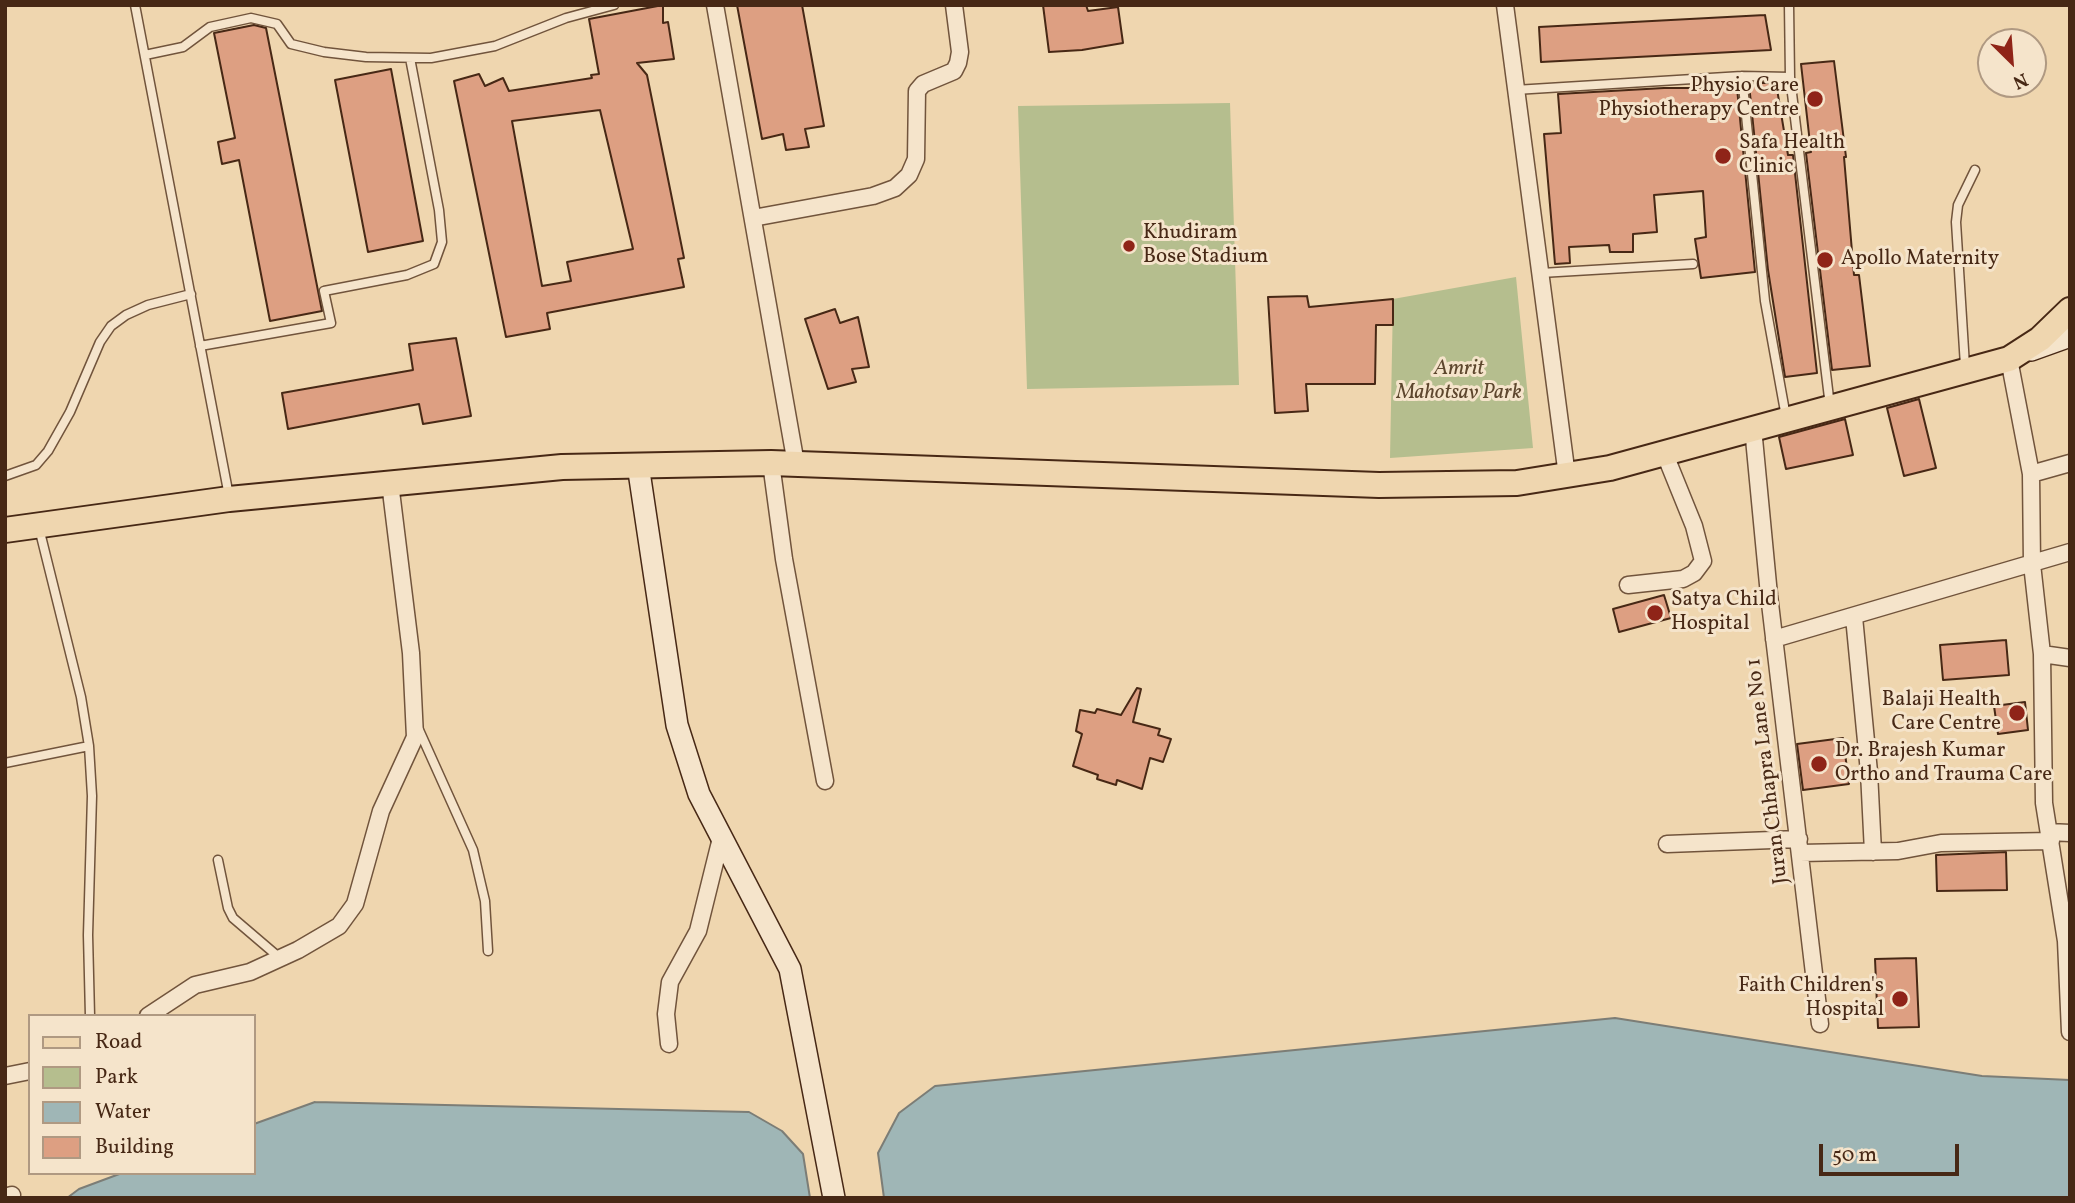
<!DOCTYPE html>
<html>
<head>
<meta charset="utf-8">
<style>
  body { margin:0 }
  #map { position:relative; width:2075px; height:1203px; overflow:hidden; background:#efd6af; font-family:Vollkorn,serif }
  canvas { display:block }
  .frame { position:absolute; inset:0; border:7px solid #472815; pointer-events:none }
  .legend { position:absolute; left:28px; top:1014px; width:228px; height:161px; box-sizing:border-box; background:#f5e4cb; border:2px solid #af9982; margin:0; padding:9px 12px; list-style:none; font-size:21px; color:#472815 }
  .legend li { display:flex; align-items:center; gap:14px; height:35px }
  .legend b { width:35px; border:2px solid #af9982 }
  .north { position:absolute; left:1977px; top:28px; width:70px; height:70px; box-sizing:border-box; background:#f5e4cb; border:2px solid #af9982; border-radius:50%; rotate:155deg; font-size:19px; font-weight:700; line-height:28px; text-align:center; color:#472815 }
  .north::after { content:''; display:block; margin:auto; width:24px; height:32px; background:#8f2418; clip-path:polygon(50% 0,100% 100%,50% 72%,0 100%) }
  .scale { position:absolute; left:1819px; top:1144px; width:140px; height:32px; box-sizing:border-box; border:4px solid #472815; border-top:0; padding-left:9px; font-size:21px; line-height:24px; white-space:nowrap; color:#472815; -webkit-text-stroke:5px #f5e4cb; paint-order:stroke }
</style>
</head>
<body>
<div id="map">
<canvas width="2075" height="1203"></canvas>
<div class="frame"></div>
<ul class="legend">
<li><b style="height:9px;background:#efd6af"></b>Road</li>
<li><b style="height:19px;background:#b5be8e"></b>Park</li>
<li><b style="height:19px;background:#9fb6b6"></b>Water</li>
<li><b style="height:19px;background:#dd9f82"></b>Building</li>
</ul>
<div class="north">N</div>
<div class="scale">50 m</div>
</div>
<script>
const c = document.querySelector('canvas').getContext('2d');
c.lineJoin = 'round';
function fillPath(path, color) {
  c.fillStyle = color;
  c.fill(path, 'evenodd');
}
function toPath(rows) {
  const path = new Path2D();
  for (const r of rows) {
    path.moveTo(r[0], r[1]);
    for (let i = 2; i < r.length; i += 2) path.lineTo(r[i], r[i + 1]);
  }
  return path;
}
function trace(path, color, width, dash) {
  c.strokeStyle = color;
  c.lineWidth = width;
  c.lineCap = dash ? 'butt' : 'round';
  c.setLineDash(dash || []);
  c.stroke(path);
}
function write(font, color, halo, rows, align = 'center') {
  c.font = font + ' Vollkorn,serif';
  c.lineWidth = 6;
  c.setLineDash([]);
  c.textBaseline = 'middle';
  c.strokeStyle = halo;
  c.fillStyle = color;
  for (const [text, x, y, turn = 0] of rows) {
    c.save();
    c.translate(x, y);
    c.rotate((+turn || 0) * Math.PI / 180);
    c.textAlign = isNaN(turn) ? turn : align;
    if (halo) c.strokeText(text, 0, 0);
    c.fillText(text, 0, 0);
    c.restore();
  }
}
const green = toPath([
  [1230,103,1239,385,1027,389,1018,106],
  [1516,277,1533,448,1390,458,1393,299]
]);
const water = toPath([
  [1615,1018,1982,1076,2070,1080,2070,1198,884,1198,878,1153,899,1113,935,1086,1615,1018],
  [315,1102,749,1112,782,1131,803,1154,810,1198,67,1198,79,1189,122,1173,254,1173,254,1124,315,1102]
]);
const building = toPath([
  [663,5,663,23,668,22,674,59,637,63,647,75,684,258,678,259,684,287,547,313,550,329,506,337,454,81,479,74,485,86,503,78,509,91,592,78,591,75,599,74,589,19,663,5],
  [600,110,633,249,567,262,571,281,542,286,512,121,600,110],
  [737,5,802,5,824,126,805,129,809,147,786,150,783,134,762,139,737,5],
  [1043,5,1086,5,1088,11,1118,7,1123,43,1082,50,1049,52,1043,5],
  [1765,15,1771,50,1541,62,1539,27,1765,15],
  [254,25,266,28,322,311,270,321,239,160,222,164,218,142,235,138,214,33,254,25],
  [1834,61,1846,157,1844,157,1854,275,1859,275,1870,366,1832,370,1806,153,1811,152,1801,64,1834,61],
  [391,69,423,241,368,252,335,80,391,69],
  [1760,83,1776,83,1788,155,1793,155,1817,373,1785,377,1768,270,1749,84,1760,83],
  [1664,88,1737,88,1755,272,1701,278,1695,239,1706,237,1703,191,1654,195,1657,232,1633,234,1633,252,1610,252,1609,245,1569,247,1570,263,1555,264,1544,134,1561,133,1558,94,1664,88],
  [1307,296,1309,307,1393,299,1393,325,1376,325,1375,384,1306,384,1308,411,1275,413,1268,297,1307,296],
  [835,309,840,323,858,317,869,367,852,369,856,382,828,389,805,319,835,309],
  [456,338,471,416,423,424,419,404,288,429,282,393,413,370,409,344,456,338],
  [1919,399,1936,468,1904,476,1887,408,1919,399],
  [1845,419,1853,455,1786,469,1779,437,1845,419],
  [1664,595,1671,618,1619,632,1613,609,1664,595],
  [2006,640,2009,675,1943,680,1940,645,2006,640],
  [1137,688,1141,689,1133,722,1160,729,1158,735,1171,739,1163,762,1150,758,1142,789,1117,780,1116,785,1097,779,1098,775,1073,766,1082,734,1076,731,1080,710,1095,713,1097,709,1121,715,1137,688],
  [2025,702,2028,730,1998,734,1994,706,2025,702],
  [1843,738,1849,784,1803,790,1797,744,1843,738],
  [2006,852,2007,890,1937,891,1936,855,2006,852],
  [1916,958,1919,1027,1878,1028,1875,959,1916,958]
]);
const lane = toPath([
  [135,5,229,496],
  [1789,5,1790,77,1830,406],
  [145,55,183,47,210,27,251,18,277,24,291,44,324,52,366,57,431,58,495,46,566,18,614,5],
  [1742,76,1765,301,1786,417],
  [1515,90,1742,76,1790,77],
  [1541,273,1693,264],
  [200,346,331,323,324,291,407,275,434,264,442,242,439,210,410,58],
  [1965,366,1956,222,1958,205,1975,170],
  [5,476,36,465,48,451,70,412,100,342,111,326,126,315,148,305,191,294],
  [39,528,81,697,89,746,92,796,88,935,90,1016],
  [419,730,473,850,485,901,488,951],
  [5,763,89,746],
  [218,860,228,908,233,918,281,959]
]);
const street = toPath([
  [715,5,796,464],
  [1505,5,1567,476],
  [753,218,873,196,895,188,909,175,916,159,917,91,923,84,954,71,958,63,960,52,954,5],
  [2009,359,2031,474,2032,564,2042,654,2044,803,2066,941,2070,1032],
  [1753,428,1769,595,1820,1024],
  [771,463,784,559,825,781],
  [2031,474,2070,463],
  [1628,585,1683,579,1694,573,1703,561,1694,526,1664,452],
  [1854,617,1869,772,1873,852],
  [1774,639,2070,552],
  [2042,654,2070,658],
  [2049,832,2070,833],
  [1667,844,1799,839],
  [1800,853,1898,851,1941,843,2051,841],
  [148,1016,195,985,250,972,298,950,339,926,355,904,381,811,415,737,411,653,390,483],
  [669,1044,666,1014,670,982,698,931,721,838],
  [5,1076,30,1071],
  [5,1197,12,1195]
]);
const secondary = toPath([
  [2031,350,2070,336],
  [638,465,677,725,699,794,790,969,834,1198]
]);
const primary = toPath([
  [5,530,229,499,562,467,771,463,1379,485,1517,483,1610,468,2009,359,2040,339,2070,310]
]);
const markers = [
  [1815,99,9,"#8f2418"],
  [1723,156,9,"#8f2418"],
  [1129,246,7,"#8f2418"],
  [1825,260,9,"#8f2418"],
  [1655,613,9,"#8f2418"],
  [2017,713,9,"#8f2418"],
  [1819,764,9,"#8f2418"],
  [1900,999,9,"#8f2418"]
];
const poiNames = [
  ["Physio Care",1799,87,"right"],
  ["Physiotherapy Centre",1799,111,"right"],
  ["Safa Health",1739,144],
  ["Clinic",1739,168],
  ["Khudiram",1143,234],
  ["Bose Stadium",1143,258],
  ["Apollo Maternity",1841,260],
  ["Satya Child",1671,601],
  ["Hospital",1671,625],
  ["Balaji Health",2001,701,"right"],
  ["Care Centre",2001,725,"right"],
  ["Dr. Brajesh Kumar",1835,752],
  ["Ortho and Trauma Care",1835,776],
  ["Faith Children's",1884,987,"right"],
  ["Hospital",1884,1011,"right"]
];
const parkNames = [
  ["Amrit",1459,370],
  ["Mahotsav Park",1459,394]
];
const streetNames = [
  ["Juran Chhapra Lane No 1",1769,771,-97]
];
fillPath(green, '#b5be8e');
fillPath(water, '#9fb6b6');
trace(water, '#7c7d76', 2);
fillPath(building, '#dd9f82');
trace(building, '#472815', 2);
trace(lane, '#71543c', 11);
trace(street, '#71543c', 19);
trace(secondary, '#472815', 24);
trace(primary, '#472815', 28);
trace(lane, '#f5e4cb', 8);
trace(street, '#f5e4cb', 16);
trace(secondary, '#f5e4cb', 21);
trace(primary, '#efd6af', 24);
for (const [x, y, r, color] of markers) {
  const dot = new Path2D();
  dot.arc(x, y, r, 0, 2 * Math.PI);
  c.fillStyle = color;
  c.fill(dot);
  trace(dot, '#f5e4cb', 2.5);
}
write('21px', '#472815', '#f5e4cb', poiNames, 'left');
write('italic 21px', '#5d462d', '#f5e4cb', parkNames);
write('21px', '#472815', '#f5e4cb', streetNames);
</script>
</body>
</html>
